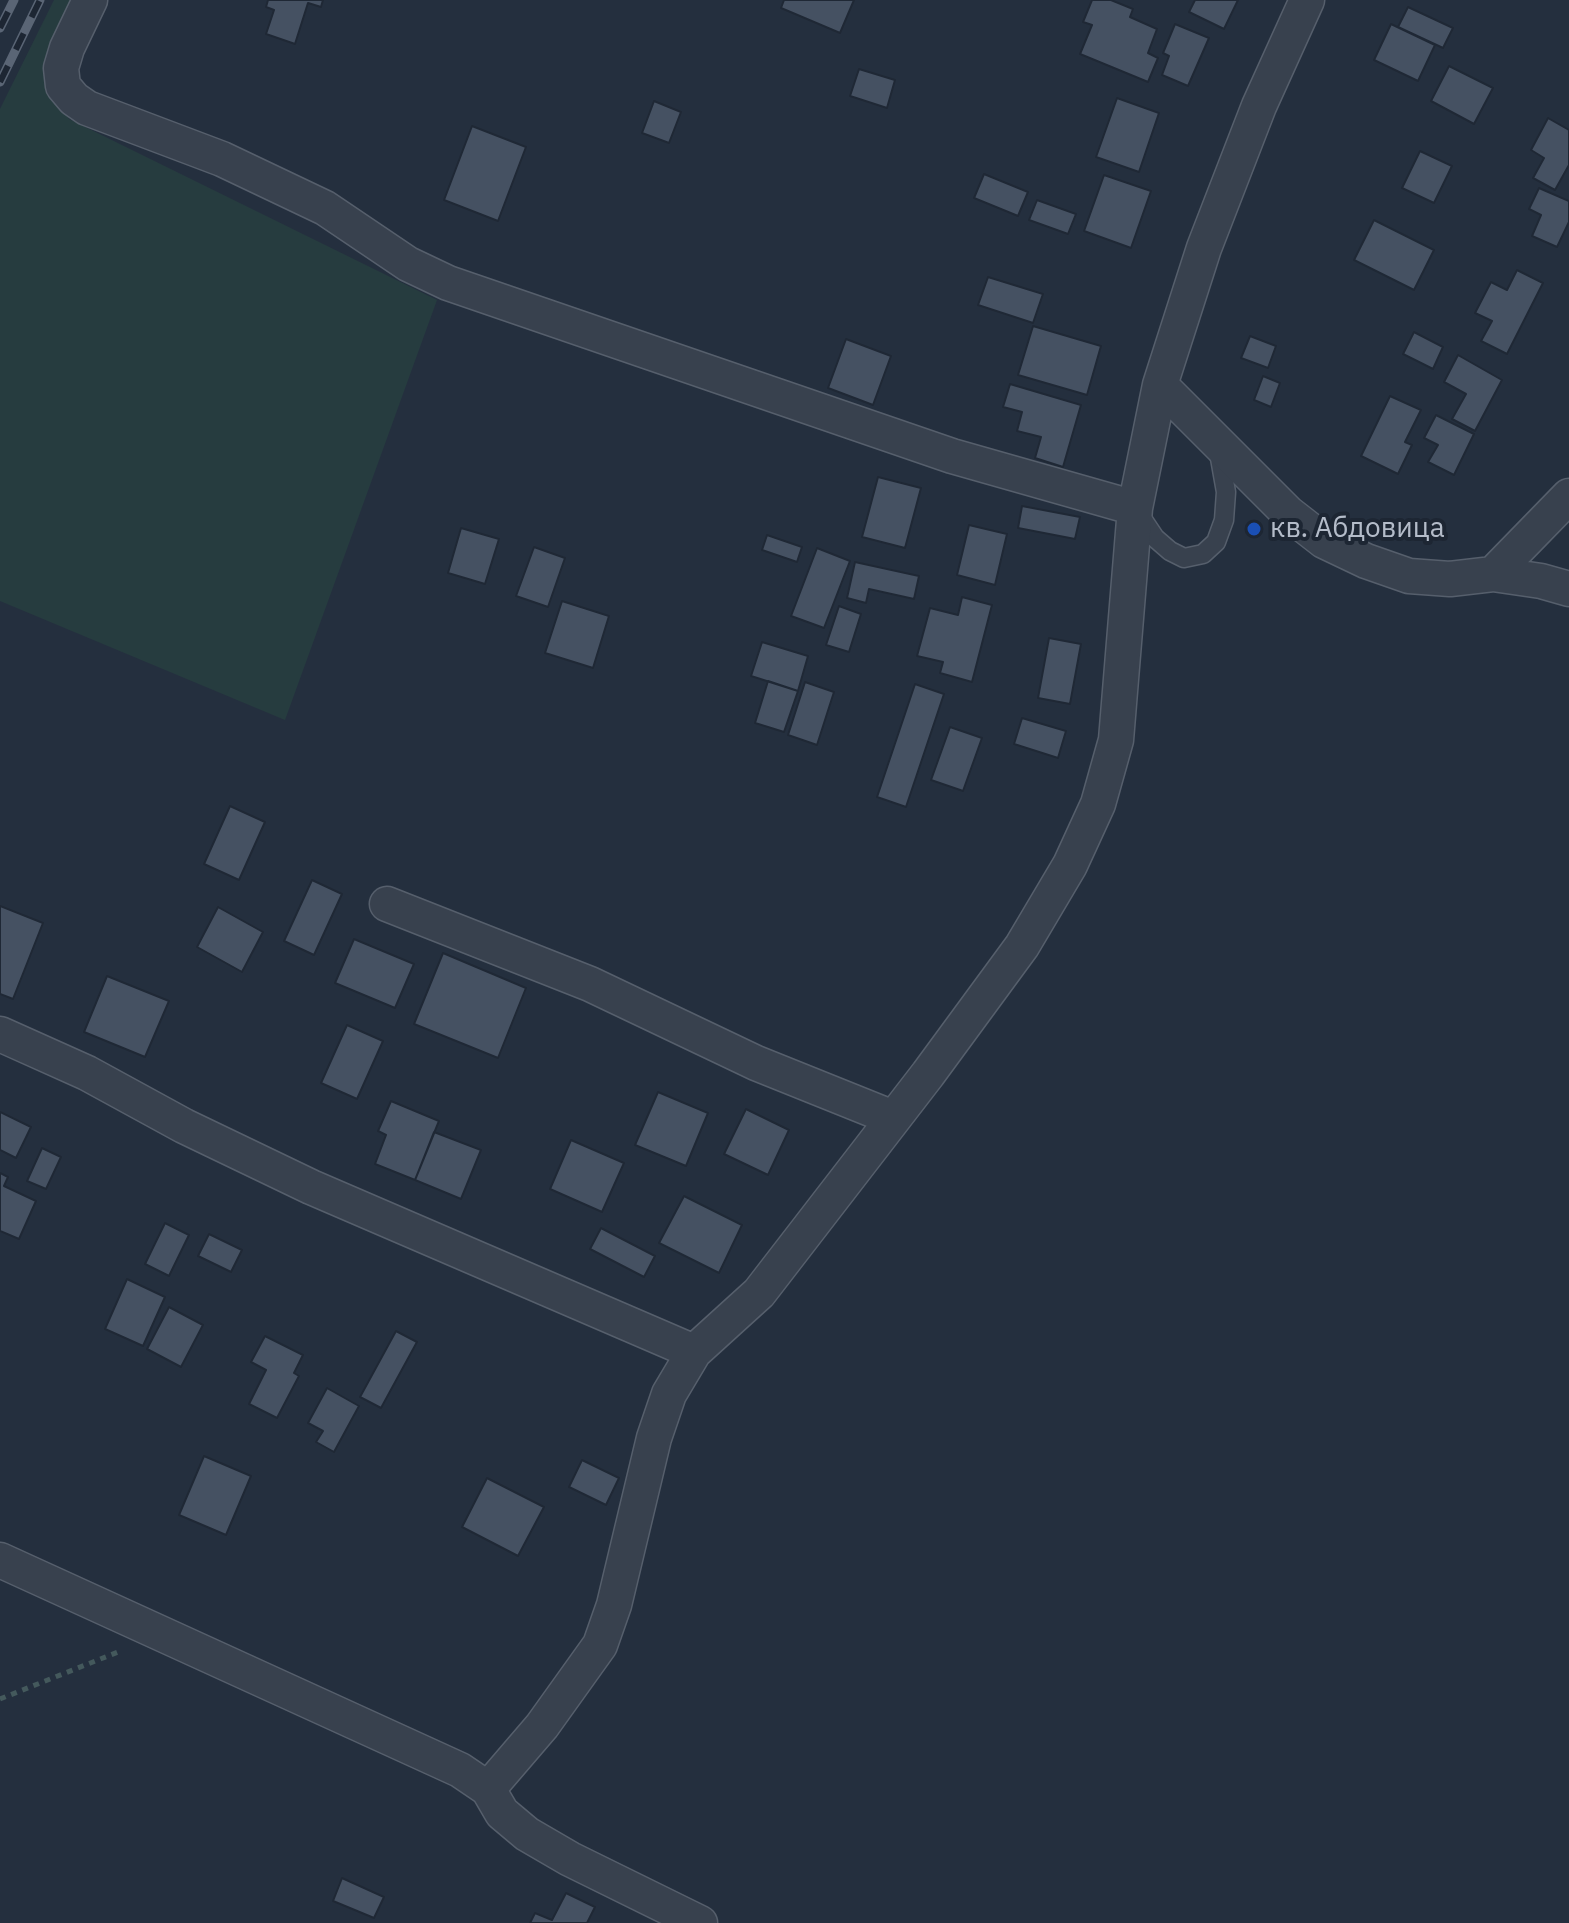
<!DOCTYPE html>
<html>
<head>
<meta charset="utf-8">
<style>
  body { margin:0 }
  canvas { display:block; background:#242f3e }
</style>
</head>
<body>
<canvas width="1569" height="1923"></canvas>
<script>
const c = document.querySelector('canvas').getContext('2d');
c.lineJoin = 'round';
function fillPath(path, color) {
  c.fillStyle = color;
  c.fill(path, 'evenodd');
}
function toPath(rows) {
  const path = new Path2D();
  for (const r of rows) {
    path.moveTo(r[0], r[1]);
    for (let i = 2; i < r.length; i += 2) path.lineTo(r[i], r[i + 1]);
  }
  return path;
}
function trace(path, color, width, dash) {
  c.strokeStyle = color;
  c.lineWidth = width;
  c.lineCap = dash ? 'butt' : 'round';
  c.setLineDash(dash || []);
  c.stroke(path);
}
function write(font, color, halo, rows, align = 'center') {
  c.font = font + ' "IBM Plex Sans",sans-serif';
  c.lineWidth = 8;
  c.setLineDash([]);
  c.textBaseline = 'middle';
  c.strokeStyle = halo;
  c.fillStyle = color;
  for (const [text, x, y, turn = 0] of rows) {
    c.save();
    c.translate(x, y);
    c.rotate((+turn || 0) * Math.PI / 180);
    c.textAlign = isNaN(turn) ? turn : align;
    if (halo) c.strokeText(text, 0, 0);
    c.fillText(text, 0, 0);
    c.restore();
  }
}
const green = toPath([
  [54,0,78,0,44,67,69,119,437,300,285,720,0,601,0,109]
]);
const building = toPath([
  [268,0,323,0,321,7,308,3,295,44,266,34,274,10,266,7,268,0],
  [784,0,854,0,840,33,781,8,784,0],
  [1092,0,1111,0,1133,9,1130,17,1157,29,1148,53,1158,58,1148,82,1080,54,1092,25,1083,22,1092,0],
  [1195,0,1238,0,1224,29,1189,12,1195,0],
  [1408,7,1453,28,1443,48,1398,27,1408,7],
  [1175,24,1209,38,1188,86,1162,75,1169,56,1163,53,1175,24],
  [1391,24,1435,45,1418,81,1374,60,1391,24],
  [1449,66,1493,88,1474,124,1431,101,1449,66],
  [859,69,895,80,887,108,850,96,859,69],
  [1117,98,1159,113,1139,172,1096,157,1117,98],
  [654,101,681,112,669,143,642,133,654,101],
  [1548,118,1569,130,1569,165,1555,190,1533,178,1544,158,1531,150,1548,118],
  [472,126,526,147,498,221,444,200,472,126],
  [1420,151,1452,166,1434,203,1402,188,1420,151],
  [984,174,1028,192,1018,216,974,198,984,174],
  [1104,175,1151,191,1131,248,1084,231,1104,175],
  [1539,188,1569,201,1569,222,1557,247,1532,236,1541,215,1529,209,1539,188],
  [1037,200,1076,214,1068,234,1029,220,1037,200],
  [1374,220,1434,250,1414,290,1354,260,1374,220],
  [1517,270,1543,283,1507,354,1481,341,1492,321,1475,313,1491,282,1507,290,1517,270],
  [988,277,1043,294,1033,323,978,305,988,277],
  [1033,326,1101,346,1087,395,1018,375,1033,326],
  [1414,332,1443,347,1433,369,1403,354,1414,332],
  [1250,336,1276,346,1268,368,1241,358,1250,336],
  [846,339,891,356,873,405,828,388,846,339],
  [1458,355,1502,380,1475,431,1452,419,1466,394,1444,382,1458,355],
  [1263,376,1280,383,1271,407,1254,400,1263,376],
  [1010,384,1081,405,1063,467,1035,458,1041,437,1017,431,1022,412,1003,407,1010,384],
  [1390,396,1421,410,1405,442,1412,445,1398,474,1361,456,1390,396],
  [1436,415,1474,434,1454,475,1428,462,1438,445,1424,438,1436,415],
  [878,477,921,488,905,548,862,537,878,477],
  [1022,506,1080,517,1075,539,1018,528,1022,506],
  [969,525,1007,534,995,585,957,575,969,525],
  [461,528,499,539,485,584,448,573,461,528],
  [767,535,802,547,797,562,762,550,767,535],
  [534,547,565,558,548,607,516,596,534,547],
  [817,548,850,561,824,628,791,616,817,548],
  [855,562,919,576,914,599,869,589,866,603,847,598,855,562],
  [962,597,992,605,972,682,940,673,943,662,917,656,930,608,958,615,962,597],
  [562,601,609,616,593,668,545,653,562,601],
  [839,606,861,614,849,652,826,645,839,606],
  [1049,638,1081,644,1070,704,1038,698,1049,638],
  [762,642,808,656,798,691,751,676,762,642],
  [768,681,798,691,784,732,755,723,768,681],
  [805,682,834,692,817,745,788,735,805,682],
  [915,684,944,694,906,807,877,797,915,684],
  [1022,718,1066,731,1058,758,1014,744,1022,718],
  [950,727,982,738,963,791,931,780,950,727],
  [230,806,265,822,239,880,204,864,230,806],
  [312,880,342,894,314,955,284,941,312,880],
  [0,906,43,923,13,999,0,994,0,906],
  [218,907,263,932,242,972,197,947,218,907],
  [354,939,414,964,395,1008,335,983,354,939],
  [443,953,526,988,498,1058,414,1024,443,953],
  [107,976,169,1001,145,1057,84,1032,107,976],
  [347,1025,383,1041,357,1099,321,1083,347,1025],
  [658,1092,708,1113,686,1166,635,1145,658,1092],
  [391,1101,439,1121,415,1180,375,1164,386,1135,378,1131,391,1101],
  [746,1109,789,1130,768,1175,724,1154,746,1109],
  [0,1112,31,1127,16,1158,0,1150,0,1112],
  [434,1132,481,1150,461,1199,415,1180,434,1132],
  [571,1140,624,1163,602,1212,550,1189,571,1140],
  [42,1148,61,1157,46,1189,27,1181,42,1148],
  [0,1173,8,1177,4,1186,36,1201,19,1239,0,1231,0,1173],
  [684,1196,742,1225,719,1273,659,1243,684,1196],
  [165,1223,189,1235,169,1276,145,1264,165,1223],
  [601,1228,655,1256,644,1277,590,1249,601,1228],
  [209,1234,242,1250,231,1272,198,1256,209,1234],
  [127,1279,165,1297,143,1346,105,1329,127,1279],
  [169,1307,203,1325,181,1367,147,1349,169,1307],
  [396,1331,417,1342,381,1408,360,1397,396,1331],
  [265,1336,303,1355,294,1373,299,1376,277,1418,249,1404,266,1370,251,1362,265,1336],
  [327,1388,359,1406,334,1452,316,1442,323,1431,308,1423,327,1388],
  [204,1456,251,1476,226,1535,179,1515,204,1456],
  [582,1460,619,1478,606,1505,569,1487,582,1460],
  [487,1478,544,1507,518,1556,462,1527,487,1478],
  [342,1878,384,1897,374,1918,333,1901,342,1878],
  [566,1893,595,1907,587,1923,530,1923,535,1913,552,1920,566,1893]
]);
const path = toPath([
  [0,1699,118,1652]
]);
const service = toPath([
  [1137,511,1155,538,1170,551,1184,558,1203,554,1216,542,1224,520,1226,492,1218,447]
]);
const minor = toPath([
  [90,0,67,48,61,68,63,86,74,99,87,108,222,159,325,208,408,264,448,283,952,456,1135,508],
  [1160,385,1288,513,1324,541,1366,561,1409,576,1450,579,1493,574,1541,581,1569,589],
  [1493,574,1569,496],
  [387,904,590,984,756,1063,893,1118],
  [0,1034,87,1073,184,1126,311,1187,694,1352],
  [0,1560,460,1770,488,1789],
  [700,1923,570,1859,527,1834,502,1813,488,1789,542,1726,600,1645,614,1605,654,1438,669,1394,694,1352,759,1293,928,1074,1022,946,1070,865,1098,804,1116,740,1135,508,1160,385,1204,248,1259,106,1307,0]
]);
const rail = toPath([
  [0,28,14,0],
  [0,82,40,0]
]);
const markers = [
  [1254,529,8,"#1a4fb4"]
];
const poiNames = [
  ["кв. Абдовица",1270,529]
];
fillPath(green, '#263c3f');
fillPath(building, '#455162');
trace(building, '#1f2835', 2);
trace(service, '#565f6c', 21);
trace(minor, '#565f6c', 37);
trace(path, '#44595c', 5, [6, 6]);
trace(service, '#38414e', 18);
trace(minor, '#38414e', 34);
trace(rail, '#5a6575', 9);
trace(rail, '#1d2633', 6, [18]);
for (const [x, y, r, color] of markers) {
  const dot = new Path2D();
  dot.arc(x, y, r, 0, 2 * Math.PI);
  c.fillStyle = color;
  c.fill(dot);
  trace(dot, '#1d2633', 3);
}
write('28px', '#b4bcc9', '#1d2633', poiNames, 'left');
</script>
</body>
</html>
